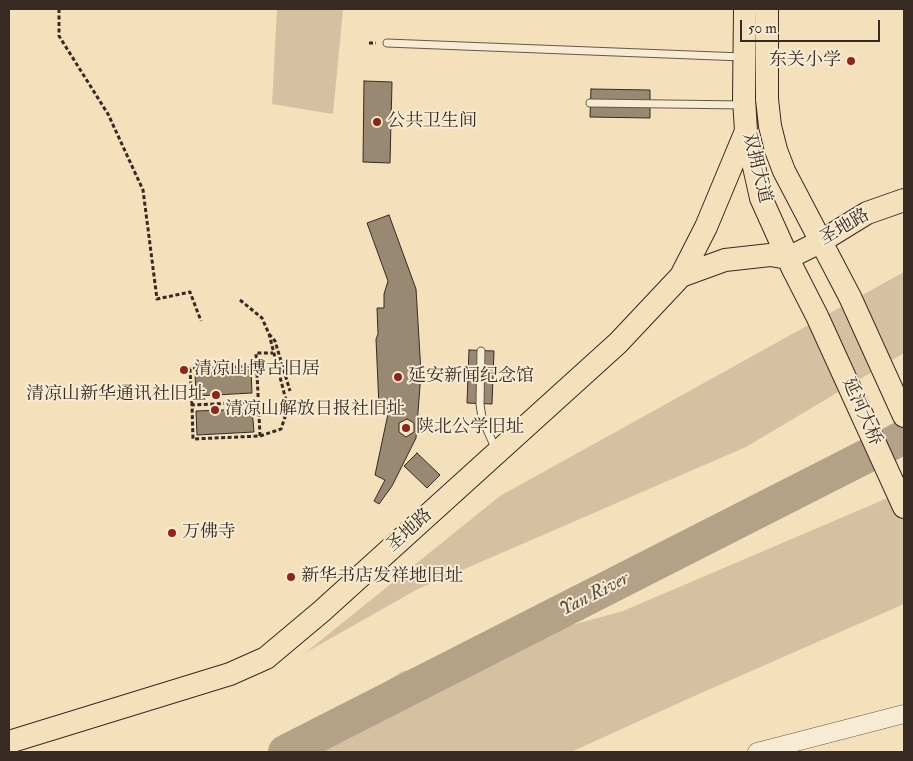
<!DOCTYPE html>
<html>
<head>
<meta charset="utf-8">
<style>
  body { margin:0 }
  #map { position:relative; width:913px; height:761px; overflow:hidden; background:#f5e0bc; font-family:"IM FELL Double Pica",serif }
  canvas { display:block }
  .frame { position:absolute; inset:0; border:10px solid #362a23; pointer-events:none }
  .scale { position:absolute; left:740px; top:20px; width:140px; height:22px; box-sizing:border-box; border:2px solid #362a23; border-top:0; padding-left:6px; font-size:15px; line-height:18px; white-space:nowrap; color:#362a23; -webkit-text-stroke:4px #f8ebd3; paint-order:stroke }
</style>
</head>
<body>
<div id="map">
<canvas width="913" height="761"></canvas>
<div class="frame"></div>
<div class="scale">50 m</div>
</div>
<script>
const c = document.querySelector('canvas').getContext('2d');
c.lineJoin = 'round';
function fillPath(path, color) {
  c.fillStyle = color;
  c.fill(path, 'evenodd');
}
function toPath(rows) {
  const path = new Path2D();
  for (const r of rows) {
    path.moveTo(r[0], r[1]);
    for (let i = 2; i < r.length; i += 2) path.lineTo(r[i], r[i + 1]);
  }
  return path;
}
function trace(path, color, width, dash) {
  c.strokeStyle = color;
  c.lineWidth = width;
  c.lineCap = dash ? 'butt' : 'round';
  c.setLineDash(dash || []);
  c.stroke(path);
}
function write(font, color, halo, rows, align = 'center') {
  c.font = font + ' "IM FELL Double Pica","Noto Serif SC",serif';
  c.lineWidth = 4;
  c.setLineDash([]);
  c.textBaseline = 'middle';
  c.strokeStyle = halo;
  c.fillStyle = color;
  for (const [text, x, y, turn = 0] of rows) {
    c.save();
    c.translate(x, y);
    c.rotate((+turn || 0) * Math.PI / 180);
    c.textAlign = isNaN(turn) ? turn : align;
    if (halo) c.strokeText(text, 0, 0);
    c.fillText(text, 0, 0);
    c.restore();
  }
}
const green = toPath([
  [277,9,343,9,333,114,272,104],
  [904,272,904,353,746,447,416,590,305,653,500,496],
  [904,491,904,604,692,697,571,752,283,752,325,722,401,672,623,611]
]);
const river = toPath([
  [285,752,904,437]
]);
const building = toPath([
  [364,81,392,82,390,163,363,162,364,81],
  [591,89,650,90,650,118,590,117,591,89],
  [389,215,416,289,421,373,416,438,392,486,379,504,374,501,385,480,375,475,389,409,379,407,376,339,378,334,377,308,384,308,384,294,388,281,367,223,389,215],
  [469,350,494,351,492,404,467,403,469,350],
  [251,370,252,393,196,396,195,373,251,370],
  [252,409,254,432,197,435,196,411,252,409],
  [407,419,414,423,414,432,406,437,399,432,399,423,407,419],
  [417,453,440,475,427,488,404,466,417,453]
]);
const path = toPath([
  [59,9,59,36,108,114,143,190,157,299,190,292,201,321],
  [369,43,376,43],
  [240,300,262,318,269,334,288,408,281,429,260,436,193,439,192,405,258,402],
  [269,334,275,341,290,391],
  [283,365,295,361],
  [192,405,190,369,256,366],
  [260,436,256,353,273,353]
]);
const service = toPath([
  [387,43,742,57],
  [590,103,743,105],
  [481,351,480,404,482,418,496,450]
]);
const tertiary = toPath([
  [757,752,904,714]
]);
const primary = toPath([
  [745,9,744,99,746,131,761,198,792,267,817,316,904,507],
  [767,9,767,99,770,126,776,150,784,171,850,297,904,416],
  [746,131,706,227,681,276,725,260,770,255,788,258,820,242,867,213,904,200],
  [9,742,230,674,266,658,322,611,618,343,681,276]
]);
const markers = [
  [851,61,5,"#8f2418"],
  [377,122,5,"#8f2418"],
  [184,370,5,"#8f2418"],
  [398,377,5,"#8f2418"],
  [216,395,5,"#8f2418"],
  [215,410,5,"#8f2418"],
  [406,428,5,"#8f2418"],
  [172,533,5,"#8f2418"],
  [291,577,5,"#8f2418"]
];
const poiNames = [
  ["东关小学",841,61,"right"],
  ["公共卫生间",387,122],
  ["清凉山博古旧居",194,370],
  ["延安新闻纪念馆",408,377],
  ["清凉山新华通讯社旧址",206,395,"right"],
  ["清凉山解放日报社旧址",225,410],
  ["陕北公学旧址",416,428],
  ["万佛寺",182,533],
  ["新华书店发祥地旧址",301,577]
];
const streetNames = [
  ["双拥大道",756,168,76],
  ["圣地路",845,228,-30],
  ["延河大桥",861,412,66],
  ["圣地路",410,531,-42]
];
const waterNames = [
  ["Yan River",595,595,-27]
];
fillPath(green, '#d5c1a2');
trace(river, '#b4a288', 34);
fillPath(building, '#998973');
trace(building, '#362a23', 1);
trace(service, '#665849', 9);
trace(tertiary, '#665849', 19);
trace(primary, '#362a23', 24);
trace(path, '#362a23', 3, [4, 2.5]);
trace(service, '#f8ebd3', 7);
trace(tertiary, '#f8ebd3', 18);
trace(primary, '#f5e0bc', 22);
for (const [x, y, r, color] of markers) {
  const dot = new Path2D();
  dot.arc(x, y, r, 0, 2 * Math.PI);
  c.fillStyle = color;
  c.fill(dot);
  trace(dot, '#f8ebd3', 2);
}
write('18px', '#362a23', '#f8ebd3', poiNames, 'left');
write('18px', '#362a23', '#f8ebd3', streetNames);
write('italic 19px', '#5c4e41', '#f8ebd3', waterNames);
</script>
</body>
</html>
